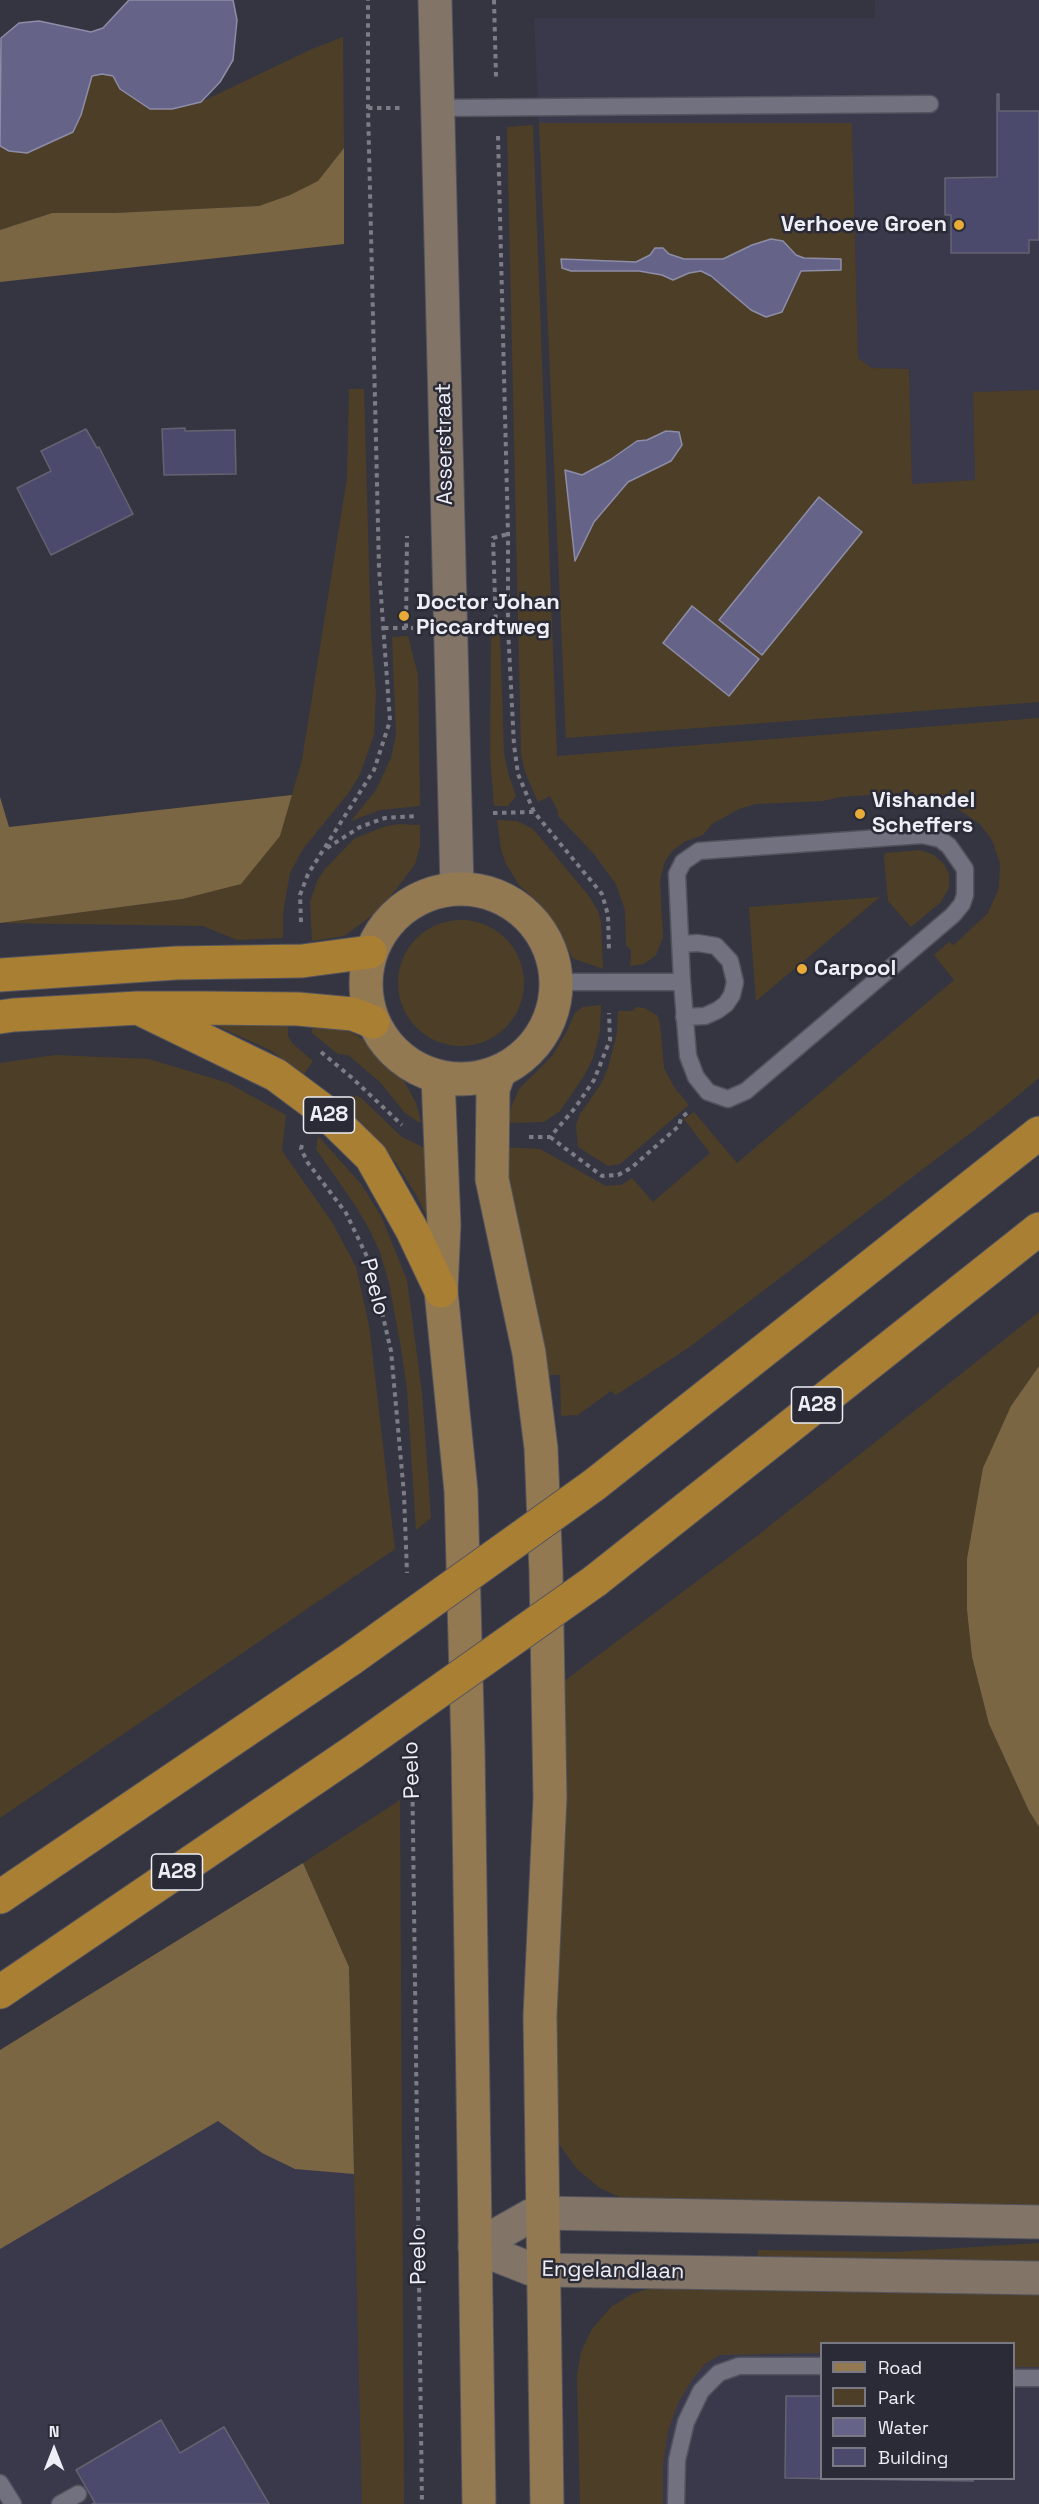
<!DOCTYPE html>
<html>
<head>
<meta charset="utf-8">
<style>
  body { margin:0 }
  #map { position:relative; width:1039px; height:2504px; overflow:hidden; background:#353541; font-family:"Space Grotesk",sans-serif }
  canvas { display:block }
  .legend { position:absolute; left:820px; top:2342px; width:195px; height:138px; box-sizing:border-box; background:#2b2b37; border:2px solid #797983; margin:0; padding:8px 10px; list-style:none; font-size:18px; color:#eeeef6 }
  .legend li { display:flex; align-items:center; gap:12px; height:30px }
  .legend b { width:30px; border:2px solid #797983 }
  .north { position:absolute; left:24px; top:2420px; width:60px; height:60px; -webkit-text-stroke:4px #2b2b37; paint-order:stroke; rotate:0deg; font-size:16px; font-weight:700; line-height:24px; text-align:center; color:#eeeef6 }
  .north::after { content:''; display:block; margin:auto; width:21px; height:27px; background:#eeeef6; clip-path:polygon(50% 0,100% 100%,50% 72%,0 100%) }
</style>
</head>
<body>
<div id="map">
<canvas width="1039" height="2504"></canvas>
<ul class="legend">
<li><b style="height:8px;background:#937952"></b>Road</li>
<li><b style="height:16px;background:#4d3f27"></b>Park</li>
<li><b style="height:16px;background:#656387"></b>Water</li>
<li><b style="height:16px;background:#4c4a6c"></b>Building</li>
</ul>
<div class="north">N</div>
</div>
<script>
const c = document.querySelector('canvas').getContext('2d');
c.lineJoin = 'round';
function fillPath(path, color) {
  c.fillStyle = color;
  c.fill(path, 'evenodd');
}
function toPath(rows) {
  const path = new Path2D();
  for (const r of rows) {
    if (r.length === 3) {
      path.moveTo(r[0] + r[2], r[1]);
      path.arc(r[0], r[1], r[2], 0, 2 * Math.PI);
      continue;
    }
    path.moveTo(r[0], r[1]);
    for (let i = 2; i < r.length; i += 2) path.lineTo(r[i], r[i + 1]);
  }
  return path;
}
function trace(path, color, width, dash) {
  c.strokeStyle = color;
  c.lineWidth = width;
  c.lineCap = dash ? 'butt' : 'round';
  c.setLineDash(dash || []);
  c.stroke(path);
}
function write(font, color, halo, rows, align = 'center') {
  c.font = font + ' "Space Grotesk",sans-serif';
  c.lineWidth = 5;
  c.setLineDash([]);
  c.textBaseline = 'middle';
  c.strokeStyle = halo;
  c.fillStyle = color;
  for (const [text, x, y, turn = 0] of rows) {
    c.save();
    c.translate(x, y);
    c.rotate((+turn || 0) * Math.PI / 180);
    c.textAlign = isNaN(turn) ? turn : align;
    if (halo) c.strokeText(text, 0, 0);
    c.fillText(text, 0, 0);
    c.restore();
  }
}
const built = toPath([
  [875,0,1039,0,1039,390,973,392,975,480,912,484,909,369,872,368,858,358,852,123,539,123,534,18,874,18],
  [381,1965,372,2504,0,2504,0,2188],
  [619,2321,1039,2328,1039,2504,616,2504],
  [822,2344,1014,2344,1014,2478,822,2478]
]);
const green = toPath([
  [343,37,344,148,318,181,290,195,259,206,114,213,52,213,0,230,0,146,9,151,89,83,92,76,102,74,113,76,120,89,172,109,201,102,312,49],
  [539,123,852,123,858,358,872,368,909,369,912,484,975,480,973,392,1039,390,1039,702,566,738],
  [783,241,796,255,804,258,841,259,841,270,801,271,791,295,722,285,701,271,689,273,673,280,662,275,639,271,571,271,562,260,636,262,650,255,655,248,663,248,669,254,684,259,707,260,723,259],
  [666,431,671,461,628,482,594,522,575,559,566,470,582,475,610,460,637,441,647,440],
  [533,125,557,756,1039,718,1039,1078,998,1112,688,1348,616,1395,611,1391,578,1415,561,1416,560,1375,548,1375,509,1202,503,1147,540,1149,606,1186,621,1185,632,1178,653,1202,710,1153,684,1119,694,1112,737,1163,954,980,934,955,949,942,954,945,988,913,999,888,1000,863,992,840,980,824,954,806,940,799,915,797,913,792,840,797,823,801,756,804,739,809,712,824,703,835,686,841,673,850,665,861,660,880,663,937,656,955,651,959,643,964,630,966,631,950,626,945,625,910,616,884,593,853,558,816,558,811,550,796,538,802,525,772,521,753,507,127],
  [349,389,364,389,371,637,376,693,374,735,360,774,350,791,303,849,290,873,283,913,283,938,237,940,203,926,0,923,182,899,280,836,302,760,347,478],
  [491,633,500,633,504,753,509,776,516,796,508,806,494,806,490,755],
  [408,636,418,675,420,806,380,810,351,821,376,790,391,758,396,735,392,637],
  [497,820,517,821,533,829,589,896,598,911,601,922,603,969,572,958,560,931,541,905,519,885,506,864,501,849],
  [399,824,420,825,420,846,415,864,394,892,374,914,344,936,312,941,310,902,318,879,325,869,354,839,383,827],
  [920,850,934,855,944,864,949,874,949,888,941,902,911,927,888,901,884,856,886,853],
  [880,897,756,1001,749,907],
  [461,983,63],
  [601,1005,600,1031,593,1058,584,1076,560,1111,544,1122,509,1123,510,1110,519,1089,552,1056,567,1031,575,1013,583,1007],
  [636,1007,644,1008,657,1015,660,1023,664,1068,674,1087,689,1105,620,1164,608,1166,578,1147,576,1125,580,1114,601,1084,608,1068,617,1033,618,1011,632,1011],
  [312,1024,346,1029,361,1038,404,1081,416,1103,421,1122,418,1122,404,1112,380,1082,348,1055,338,1054,312,1033],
  [215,1025,288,1025,288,1036,292,1043,313,1061,304,1074,270,1050],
  [55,1055,149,1059,228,1083,286,1115,282,1151,332,1222,356,1267,369,1325,395,1549,0,1818,0,1063],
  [352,1096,360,1097,402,1137,427,1149,431,1226,417,1196,396,1163,345,1105],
  [318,1136,361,1184,381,1216,407,1280,422,1393,431,1518,416,1530,407,1390,401,1348,389,1283,380,1252,369,1229,355,1205,316,1149],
  [1039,1312,1039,1366,1011,1406,967,1559,967,1610,972,1657,989,1724,1029,1811,1039,1827,1039,2208,624,2199,600,2188,577,2169,559,2144,554,2113,563,1682,757,1536],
  [400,1800,404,2504,362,2504,349,1967,303,1863],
  [1039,2243,1039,2266,758,2262,758,2250,895,2252],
  [657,2286,1039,2291,1039,2367,1014,2367,1014,2344,822,2344,821,2353,720,2355,705,2364,692,2380,678,2403,668,2431,663,2464,663,2504,580,2504,577,2375,581,2352,592,2329,611,2307,632,2294]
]);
const forest = toPath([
  [344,148,344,244,0,282,0,230,52,213,114,213,259,206,290,195,318,181],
  [292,795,280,836,241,884,182,899,0,923,0,797,9,827],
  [1039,1366,1039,1827,1029,1811,989,1724,972,1657,967,1610,967,1559,983,1468,1011,1406],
  [303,1863,349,1967,354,2174,295,2169,262,2153,218,2121,0,2249,0,2050]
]);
const water = toPath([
  [129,0,233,0,237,20,233,60,220,82,201,102,172,109,150,109,120,89,113,76,102,74,92,76,81,115,73,132,27,153,9,151,0,146,1,38,19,23,39,21,91,32,103,28,129,0],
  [771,239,783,241,796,255,804,258,841,259,841,270,801,271,782,312,766,317,751,310,711,276,701,271,689,273,673,280,662,275,639,271,571,271,562,268,561,259,636,262,650,255,655,248,663,248,669,254,684,259,723,259,752,245,771,239],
  [666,431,679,432,682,445,671,461,628,482,594,522,575,561,565,470,582,475,610,460,637,441,647,440,666,431],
  [819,497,862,532,762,655,719,620,819,497],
  [692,606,759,659,729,696,663,643,692,606]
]);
const building = toPath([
  [997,94,999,94,999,111,1039,111,1039,240,1029,240,1029,253,951,253,951,215,945,215,945,178,997,177,997,94],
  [185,428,185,431,235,430,236,474,164,475,162,429,185,428],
  [86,429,97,448,99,447,133,514,51,555,17,488,51,471,41,451,86,429],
  [786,2396,822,2396,822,2478,974,2478,973,2481,785,2478,786,2396],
  [161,2420,180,2453,224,2427,269,2504,92,2504,95,2503,76,2470,161,2420]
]);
const path = toPath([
  [494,0,496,77],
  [368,108,400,108],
  [498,136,508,534,508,628,514,745,518,774,534,812,602,894,608,915,609,951],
  [384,628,413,628],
  [406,628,407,536],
  [487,628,508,628],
  [496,628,493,538,508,534],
  [493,813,534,812],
  [327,848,360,827,385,818,416,816],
  [301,922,300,895,308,874,374,770,390,721,379,568,368,108,368,0],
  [321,1052,351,1077,402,1125],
  [529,1137,550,1137,575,1108,594,1080,610,1040,609,1013],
  [550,1137,602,1176,618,1175,631,1168,679,1126,681,1118,687,1113],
  [302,1145,301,1149,308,1163,346,1213,371,1265,391,1351,404,1494,407,1573],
  [412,1757,422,2504]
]);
const lane = toPath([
  [436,108,930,104],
  [680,944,698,943,716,946,730,961,735,982,732,995,726,1004,718,1010,705,1016,684,1017],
  [554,982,682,982,688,1056,696,1077,708,1092,728,1099,746,1091,953,915,962,904,965,895,965,869,949,846,940,839,922,835,699,851,683,862,677,874,682,982],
  [1014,2378,1039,2378],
  [0,2483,13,2504],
  [60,2504,78,2494],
  [676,2504,677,2460,686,2422,701,2391,719,2373,739,2366,822,2366]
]);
const secondary = toPath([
  [435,0,457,887],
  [475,2247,530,2216,541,2213,1039,2222],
  [475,2247,531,2269,543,2270,1039,2278]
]);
const primary = toPath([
  [461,984,95],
  [499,1073,493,1089,492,1179,529,1353,541,1448,546,1572,550,1798,540,2016,547,2504],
  [438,1077,444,1225,441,1291,461,1491,468,1749,479,2504]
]);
const highway = toPath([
  [0,975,176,963,302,961,370,952],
  [138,1008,276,1075,323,1110,371,1157,412,1230,441,1291],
  [0,1017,14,1015,138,1008,201,1008,298,1009,353,1014,373,1022],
  [594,1485,1039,1133],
  [595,1581,1039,1229],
  [0,1897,351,1659],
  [0,1992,353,1752]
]);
const highwayBridge = toPath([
  [351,1659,594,1485],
  [353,1752,595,1581]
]);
const markers = [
  [959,225,6,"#e8ab37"],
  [404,616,6,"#e8ab37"],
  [860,814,6,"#e8ab37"],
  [802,969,6,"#e8ab37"]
];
const shields = [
  [329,1115,51],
  [817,1405,51],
  [177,1872,51]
];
const shieldNames = [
  ["A28",329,1115],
  ["A28",817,1405],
  ["A28",177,1872]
];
const poiNames = [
  ["Verhoeve Groen",947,225,"right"],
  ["Doctor Johan",416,603],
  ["Piccardtweg",416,628],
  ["Vishandel",872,801],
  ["Scheffers",872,826],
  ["Carpool",814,969]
];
const streetNames = [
  ["Asserstraat",445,444,-91],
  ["Peelo",374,1287,75],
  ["Peelo",412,1770,-92],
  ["Peelo",419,2256,-91],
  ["Engelandlaan",613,2271,1]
];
fillPath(built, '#3a394c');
fillPath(green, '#4d3f27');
fillPath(forest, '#7b6644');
fillPath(water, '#656387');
trace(water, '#8e8da8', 1.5);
fillPath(building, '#4c4a6c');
trace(building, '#636371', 1.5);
trace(lane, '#53535e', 19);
trace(secondary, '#53535e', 35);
trace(primary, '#53535e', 35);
trace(highway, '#53535e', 35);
trace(path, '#7c7c86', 4, [4.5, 4.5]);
trace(lane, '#71717f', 16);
trace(secondary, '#827568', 33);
trace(primary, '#937952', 33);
trace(highway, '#a97f34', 33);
trace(highwayBridge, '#53535e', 35, []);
trace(highwayBridge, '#a97f34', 33);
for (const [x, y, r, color] of markers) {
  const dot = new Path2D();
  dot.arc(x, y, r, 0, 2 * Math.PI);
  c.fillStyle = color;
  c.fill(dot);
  trace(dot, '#2b2b37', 2);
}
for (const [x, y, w] of shields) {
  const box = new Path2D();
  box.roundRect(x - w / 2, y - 18, w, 36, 4.5);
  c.fillStyle = '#2b2b37';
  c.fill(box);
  trace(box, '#eeeef6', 1.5);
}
write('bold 21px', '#eeeef6', null, shieldNames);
write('bold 22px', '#eeeef6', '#2b2b37', poiNames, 'left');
write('22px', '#eeeef6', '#2b2b37', streetNames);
</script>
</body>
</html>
